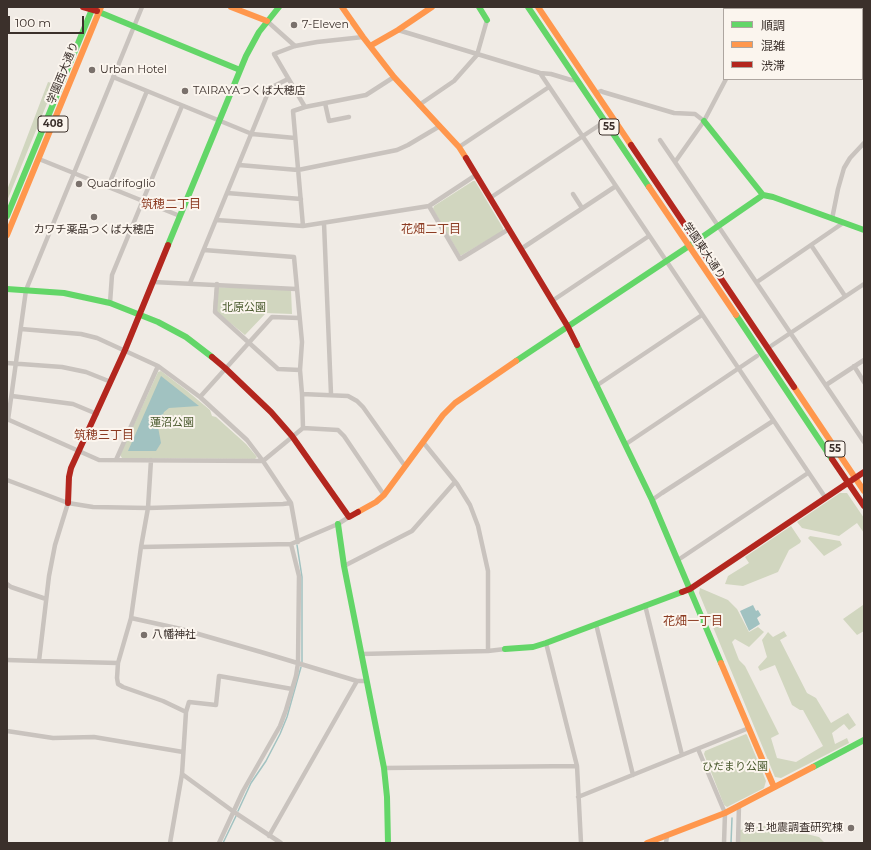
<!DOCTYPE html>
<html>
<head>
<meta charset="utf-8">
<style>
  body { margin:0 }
  #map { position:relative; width:871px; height:850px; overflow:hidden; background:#f0ebe5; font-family:Montserrat,"Noto Sans JP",sans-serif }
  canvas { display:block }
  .frame { position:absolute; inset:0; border:8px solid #3b302b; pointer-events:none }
  .legend { position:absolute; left:723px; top:8px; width:140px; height:72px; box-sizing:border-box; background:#fbf5ee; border:1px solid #aea6a0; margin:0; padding:5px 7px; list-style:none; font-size:12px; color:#3b302b }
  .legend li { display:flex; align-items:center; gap:8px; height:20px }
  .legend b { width:20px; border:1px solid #aea6a0 }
  .scale { position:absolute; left:8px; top:16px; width:76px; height:18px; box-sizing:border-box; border:2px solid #3b302b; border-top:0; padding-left:5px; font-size:12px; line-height:14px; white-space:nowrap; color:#3b302b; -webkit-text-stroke:3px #fbf5ee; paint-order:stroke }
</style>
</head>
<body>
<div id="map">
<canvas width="871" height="850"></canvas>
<div class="frame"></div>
<ul class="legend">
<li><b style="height:5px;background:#63d668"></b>順調</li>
<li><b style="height:5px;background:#ff974d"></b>混雑</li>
<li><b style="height:5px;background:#b3261e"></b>渋滞</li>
</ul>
<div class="scale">100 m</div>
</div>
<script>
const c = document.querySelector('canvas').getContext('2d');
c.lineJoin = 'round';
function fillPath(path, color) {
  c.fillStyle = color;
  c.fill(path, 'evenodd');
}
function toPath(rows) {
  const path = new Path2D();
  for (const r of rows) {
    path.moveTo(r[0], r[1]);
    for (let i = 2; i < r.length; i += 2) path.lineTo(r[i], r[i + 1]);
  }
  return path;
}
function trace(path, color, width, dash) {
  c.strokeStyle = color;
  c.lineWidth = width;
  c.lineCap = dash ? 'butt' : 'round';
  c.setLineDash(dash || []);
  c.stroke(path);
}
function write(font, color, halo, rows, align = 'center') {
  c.font = font + ' Montserrat,"Noto Sans JP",sans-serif';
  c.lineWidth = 4;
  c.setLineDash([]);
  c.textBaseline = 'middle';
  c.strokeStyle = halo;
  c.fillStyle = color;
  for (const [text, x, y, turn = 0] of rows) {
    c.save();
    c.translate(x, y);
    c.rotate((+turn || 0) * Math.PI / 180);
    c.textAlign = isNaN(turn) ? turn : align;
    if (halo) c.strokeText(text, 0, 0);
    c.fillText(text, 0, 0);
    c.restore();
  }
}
const green = toPath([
  [48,82,55,84,7,201,7,190],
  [473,181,475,181,503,228,503,231,462,255,460,255,433,209,434,206],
  [215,287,291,290,292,314,266,313,245,335,213,309],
  [161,371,186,390,210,410,212,416,216,417,246,444,257,457,255,459,122,458,120,455,158,372],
  [840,493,847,493,864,518,864,533,857,523,839,536,802,528,797,522],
  [791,526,801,541,800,543,789,550,778,572,743,586,725,584,728,576,749,563,745,557],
  [810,536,840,541,842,545,824,556,808,538],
  [700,588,728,600,737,609,749,632,758,627,764,632,749,647,735,639,732,642,739,660,745,666,779,734,771,738,777,758,796,762,823,746,803,710,800,710,792,705,775,665,760,671,758,667,767,657,762,640,768,632,773,637,784,631,787,636,780,640,807,693,816,698,831,723,848,713,856,725,849,730,844,724,832,733,835,744,847,738,849,743,781,778,775,777,699,593],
  [863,605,864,605,864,631,857,635,843,619],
  [746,734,747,735,766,781,764,788,727,807,724,805,704,754,705,751],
  [769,825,819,837,825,843,740,843,740,830]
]);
const water = toPath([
  [161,376,199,406,169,408,164,412,158,427,161,443,156,451,128,451],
  [753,605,756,611,758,610,761,615,757,618,760,624,749,631,740,611]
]);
const stream = toPath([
  [297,545,302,577,302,662],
  [238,811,251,783,266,761,280,734,287,717,301,667],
  [223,843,236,816],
  [731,843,732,818]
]);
const street = toPath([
  [786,7,788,9],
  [765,9,766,7],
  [267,21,295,46],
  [398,30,540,73,551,74,571,80,577,80],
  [862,38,864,36],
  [540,73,825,497],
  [113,77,252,134,295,138],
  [726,79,704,121,675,162,864,442],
  [596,93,601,91,603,92,674,113,695,114,704,121],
  [325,103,329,121,349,117],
  [419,105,454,81,477,55,487,20],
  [305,107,274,54,295,46,317,42,363,37],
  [660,140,675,162],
  [459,147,549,87],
  [39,159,180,216],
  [239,165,298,170,397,150,408,145,440,126],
  [108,187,147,91],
  [227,193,301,199],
  [573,194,582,208],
  [490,198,601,124],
  [429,206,460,259,509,229],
  [832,219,838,189,844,168,850,158,864,143],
  [216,220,303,226,429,206,476,175],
  [324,223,331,394],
  [303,226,293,111,305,107,366,95,394,77],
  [811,245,845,296],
  [521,249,616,186],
  [153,282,296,289],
  [757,282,843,223],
  [190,283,270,88,288,79],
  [217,284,215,312,278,369,300,370],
  [552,301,649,236],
  [110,303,112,275,182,106],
  [21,329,81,334,97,338,158,366,200,397,247,440,263,461,303,428,302,394,300,370,302,342,294,257,204,250],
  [771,346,864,284],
  [7,363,62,367,86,372,111,382],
  [854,366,864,382],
  [826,385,864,360],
  [596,386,702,315],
  [302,394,348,396,357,401,363,407,405,466],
  [12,396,73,404,97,414],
  [200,397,272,317,299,318],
  [7,419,99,460,263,461,291,503,298,542],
  [8,420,26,290,142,7],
  [303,428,338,430,344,436,384,495],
  [423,442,457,484,470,505,478,526,488,571,488,651,505,649],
  [626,444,757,356],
  [116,460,158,366],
  [151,460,148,508,283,504,291,503],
  [7,480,68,503,93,507,148,508,141,547,131,618,118,663,39,661],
  [652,500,662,493,773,421],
  [141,547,291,544,338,524,349,517],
  [678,560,808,473],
  [344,566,412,531,455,482],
  [7,584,11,587,46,599],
  [645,605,682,755],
  [131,618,181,629,261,652,357,681,366,681],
  [596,624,633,775],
  [546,643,577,766,581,843],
  [361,654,488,651],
  [7,660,39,661,49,576,55,545,68,503],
  [118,663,117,678,118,684,123,687,163,701,186,712,182,774,234,812,281,843],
  [186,712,189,702,216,705,219,676,292,689],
  [7,731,53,738,94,737,183,752],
  [698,749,725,813,724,843],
  [384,768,577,766],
  [578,797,749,728],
  [269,836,357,681],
  [170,843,182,774],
  [219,843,243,791,280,726,286,710,296,676,298,663,299,576,291,544],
  [666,843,667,836],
  [738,843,739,805]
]);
const fast = toPath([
  [479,7,487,20],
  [528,7,649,187],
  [99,12,240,70],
  [704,121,763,195,773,197,864,230],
  [7,216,93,7],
  [168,245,246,56,259,32,279,7],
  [7,289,64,293,110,303,158,322,186,337,212,357],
  [736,315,832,459],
  [577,345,652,500,721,663],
  [516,361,695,242,763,195],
  [338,524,344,566,384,768,387,797,388,843],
  [505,649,533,647,546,643,682,592],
  [813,767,864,740]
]);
const slow = toPath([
  [231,7,267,21],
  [342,7,363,37,394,77,459,147,466,158],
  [538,7,631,145],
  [370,46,398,30,432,7],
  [649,187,736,315],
  [7,235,101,7],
  [794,387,864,491],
  [358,512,376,502,384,495,443,415,455,403,516,361],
  [721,663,774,787],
  [647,843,725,813,813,767]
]);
const jam = toPath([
  [83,7,97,11],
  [631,145,794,387],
  [466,158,568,327,577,345],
  [212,357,225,368,271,412,292,436,349,517,358,512],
  [832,459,864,506],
  [68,503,69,477,71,468,125,350,168,245],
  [682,592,690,589,864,472]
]);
const markers = [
  [294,25,4,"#7a716c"],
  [92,70,4,"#7a716c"],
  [185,91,4,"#7a716c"],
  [79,184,4,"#7a716c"],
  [94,217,4,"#7a716c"],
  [144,635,4,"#7a716c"],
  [851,828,4,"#7a716c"]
];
const shields = [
  [53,124,30],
  [609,127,20],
  [835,449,20]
];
const shieldNames = [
  ["408",53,124],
  ["55",609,127],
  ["55",835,449]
];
const poiNames = [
  ["7-Eleven",302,25],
  ["Urban Hotel",100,70],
  ["TAIRAYAつくば大穂店",193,91],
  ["Quadrifoglio",87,184],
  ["カワチ薬品つくば大穂店",94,230,"center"],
  ["八幡神社",152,635],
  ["第１地震調査研究棟",843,828,"right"]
];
const streetNames = [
  ["学園西大通り",63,73,-68],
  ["学園東大通り",704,251,56]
];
const parkNames = [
  ["北原公園",244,308],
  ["蓮沼公園",172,423],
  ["ひだまり公園",735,767]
];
const neighbourhoodNames = [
  ["筑穂二丁目",171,204],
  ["花畑二丁目",431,229],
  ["筑穂三丁目",104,435],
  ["花畑一丁目",693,621]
];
fillPath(green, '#d1d6bf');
fillPath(water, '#a1c2c1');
trace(stream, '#a1c2c1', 1.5);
trace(street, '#c9c3be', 4.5);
trace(fast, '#63d668', 6);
trace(slow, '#ff974d', 6);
trace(jam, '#b3261e', 6);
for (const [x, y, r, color] of markers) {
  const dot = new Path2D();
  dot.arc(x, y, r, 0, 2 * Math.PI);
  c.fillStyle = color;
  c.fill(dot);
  trace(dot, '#fbf5ee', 1.5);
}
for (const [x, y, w] of shields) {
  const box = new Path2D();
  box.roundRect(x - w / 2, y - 8, w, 16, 3);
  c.fillStyle = '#fbf5ee';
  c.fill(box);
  trace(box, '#3b302b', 1);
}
write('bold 10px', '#3b302b', null, shieldNames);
write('11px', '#3b302b', '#fbf5ee', poiNames, 'left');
write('11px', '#3b302b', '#fbf5ee', streetNames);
write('11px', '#4a5a2e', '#fbf5ee', parkNames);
write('12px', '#8c3b22', '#fbf5ee', neighbourhoodNames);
</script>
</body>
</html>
